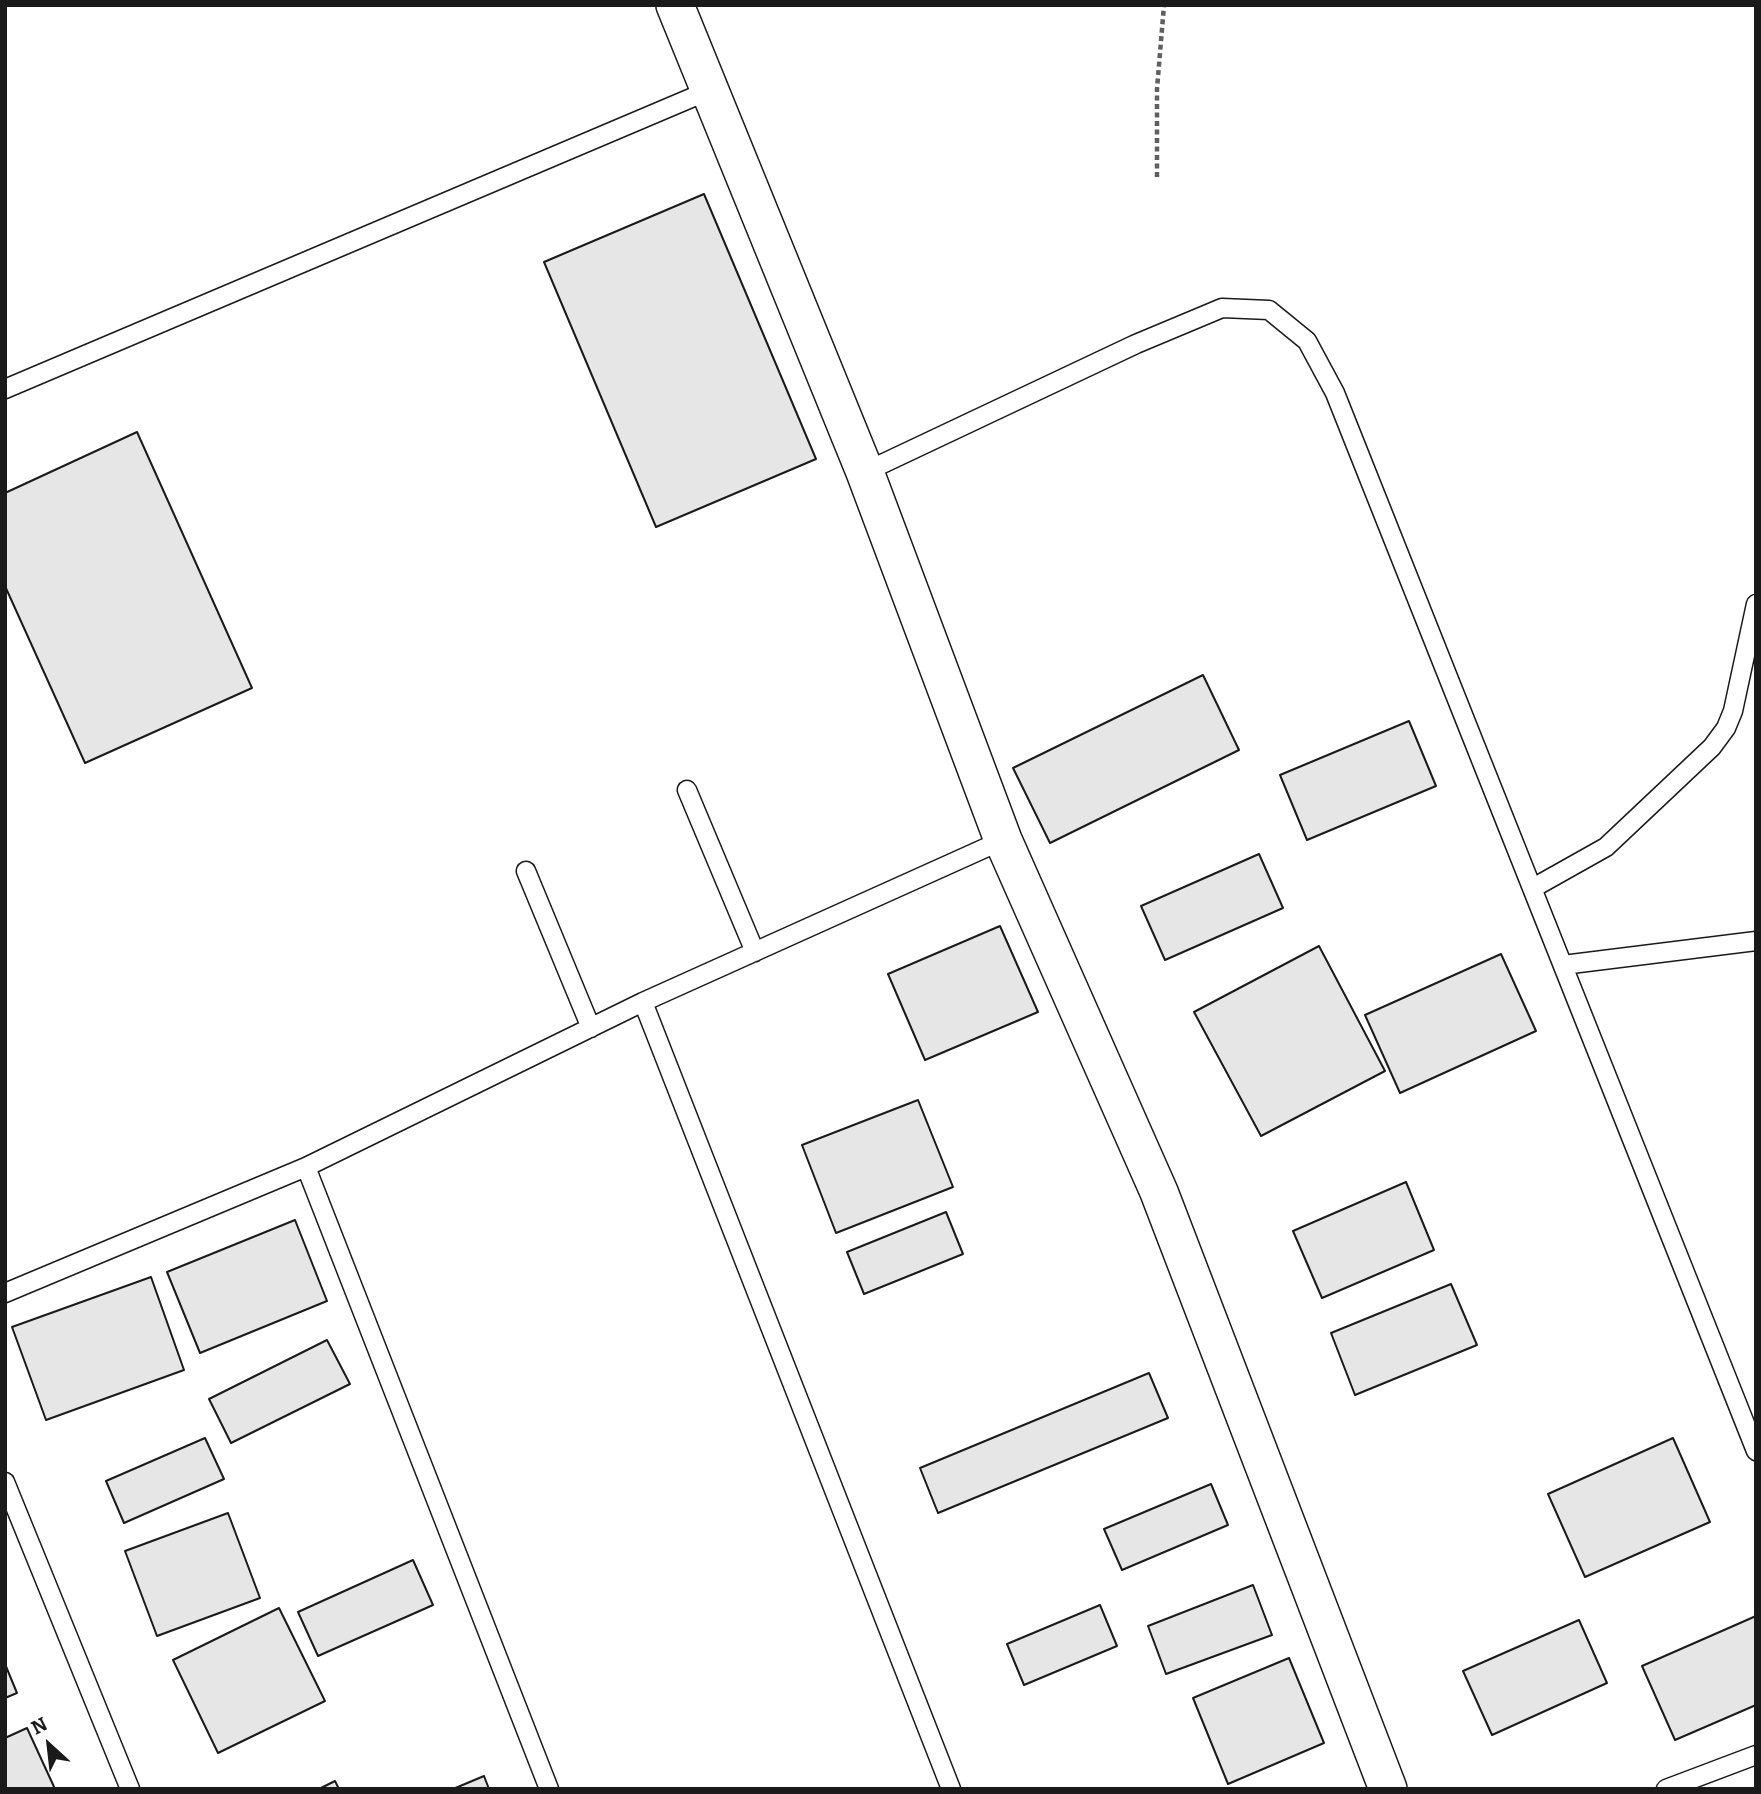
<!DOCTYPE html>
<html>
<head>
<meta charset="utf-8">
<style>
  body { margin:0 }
  #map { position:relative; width:1761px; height:1794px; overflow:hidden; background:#fff; font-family:Bitter,serif }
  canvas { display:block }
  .frame { position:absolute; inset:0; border:7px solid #1a1a1a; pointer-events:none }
  .north { position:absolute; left:14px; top:1710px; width:70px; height:70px; -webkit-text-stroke:5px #fff; paint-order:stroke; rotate:333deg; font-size:19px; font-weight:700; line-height:28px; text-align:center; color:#1a1a1a }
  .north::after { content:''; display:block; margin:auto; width:24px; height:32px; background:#1a1a1a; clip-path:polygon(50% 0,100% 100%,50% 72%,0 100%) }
</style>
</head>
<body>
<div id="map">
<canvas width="1761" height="1794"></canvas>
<div class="frame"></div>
<div class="north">N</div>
</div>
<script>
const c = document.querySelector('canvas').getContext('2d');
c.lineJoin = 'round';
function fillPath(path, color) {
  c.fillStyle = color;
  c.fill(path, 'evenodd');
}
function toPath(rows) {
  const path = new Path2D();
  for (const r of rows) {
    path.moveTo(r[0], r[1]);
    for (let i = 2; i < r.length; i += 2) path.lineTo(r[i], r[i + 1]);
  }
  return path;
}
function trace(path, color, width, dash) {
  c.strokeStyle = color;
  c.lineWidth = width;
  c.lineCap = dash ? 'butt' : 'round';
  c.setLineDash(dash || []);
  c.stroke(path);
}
const building = toPath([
  [704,194,816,459,656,527,544,262,704,194],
  [137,432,252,688,85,763,5,586,5,493,137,432],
  [1203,675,1239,750,1050,843,1013,768,1203,675],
  [1409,721,1436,786,1307,840,1280,775,1409,721],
  [1259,854,1283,908,1165,960,1141,906,1259,854],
  [1000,926,1038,1012,925,1060,888,974,1000,926],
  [1319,946,1385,1071,1261,1136,1194,1012,1319,946],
  [1501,954,1536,1031,1400,1093,1365,1015,1501,954],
  [918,1100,953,1187,836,1233,802,1145,918,1100],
  [1406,1182,1434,1250,1322,1298,1293,1231,1406,1182],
  [946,1212,963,1254,864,1294,847,1252,946,1212],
  [295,1220,327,1301,200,1353,167,1272,295,1220],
  [151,1277,184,1370,46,1420,12,1327,151,1277],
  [1451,1284,1477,1345,1355,1395,1331,1333,1451,1284],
  [327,1340,350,1384,231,1443,209,1399,327,1340],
  [1149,1373,1168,1418,938,1513,920,1468,1149,1373],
  [205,1438,224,1479,124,1523,106,1481,205,1438],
  [1673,1438,1710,1522,1585,1577,1548,1494,1673,1438],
  [1211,1484,1228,1525,1122,1570,1104,1529,1211,1484],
  [228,1513,260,1598,157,1636,125,1551,228,1513],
  [413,1560,433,1605,318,1656,298,1612,413,1560],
  [1253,1585,1272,1635,1166,1674,1148,1626,1253,1585],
  [1100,1605,1117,1646,1024,1685,1007,1644,1100,1605],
  [279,1608,325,1701,218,1753,173,1660,279,1608],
  [1756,1616,1756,1705,1675,1740,1642,1666,1756,1616],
  [1579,1620,1607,1683,1492,1735,1463,1671,1579,1620],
  [1289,1658,1324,1743,1228,1784,1193,1698,1289,1658],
  [5,1664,17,1693,5,1698,5,1664],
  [27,1728,55,1789,5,1789,5,1738,27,1728],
  [484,1776,489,1789,453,1789,484,1776],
  [335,1781,339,1789,319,1789,335,1781]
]);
const path = toPath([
  [1157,177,1157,89,1164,5]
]);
const service = toPath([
  [5,389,710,90],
  [865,472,1136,344,1222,308,1269,310,1307,341,1335,393,1756,1451],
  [687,790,755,952],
  [526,871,591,1028],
  [1533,888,1606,847,1712,747,1726,728,1733,711,1756,604],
  [1563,965,1756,941],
  [643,1002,951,1789],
  [306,1167,549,1789],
  [5,1293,306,1167,643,1002,1003,840],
  [5,1482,130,1789],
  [1666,1789,1756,1755]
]);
const minor = toPath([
  [675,5,865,472,1003,840,1159,1192,1388,1789]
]);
fillPath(building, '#e6e6e6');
trace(building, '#1a1a1a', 2);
trace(service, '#1a1a1a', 21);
trace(minor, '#1a1a1a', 40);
trace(path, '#5f5f5f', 4.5, [5, 3.5]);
trace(service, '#fff', 18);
trace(minor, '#fff', 37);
</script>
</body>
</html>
